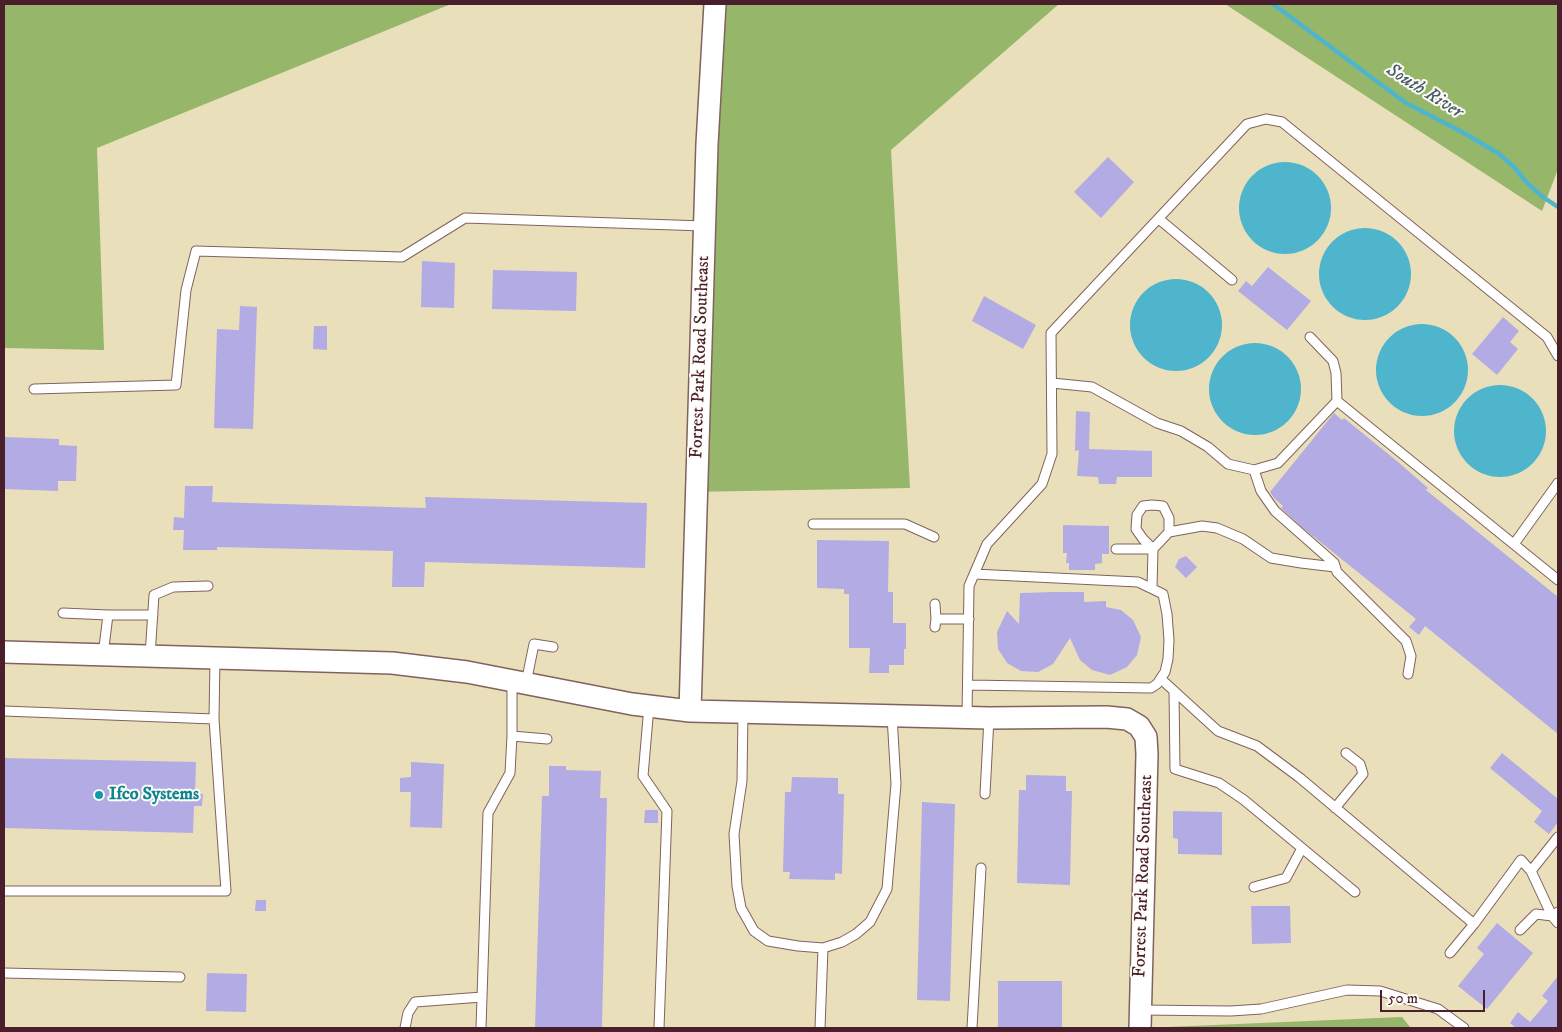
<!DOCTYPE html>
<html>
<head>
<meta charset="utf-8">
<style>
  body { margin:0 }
  #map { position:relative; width:1562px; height:1032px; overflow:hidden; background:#eadfbb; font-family:"IM FELL DW Pica",serif }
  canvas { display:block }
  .frame { position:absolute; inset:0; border:5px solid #4a1f2b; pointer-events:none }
  .scale { position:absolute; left:1380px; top:990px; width:105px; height:22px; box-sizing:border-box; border:2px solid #4a1f2b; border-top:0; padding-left:6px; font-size:15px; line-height:18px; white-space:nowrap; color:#4a1f2b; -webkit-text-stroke:4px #fdfcf7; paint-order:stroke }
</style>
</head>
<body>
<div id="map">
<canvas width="1562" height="1032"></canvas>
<div class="frame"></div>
<div class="scale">50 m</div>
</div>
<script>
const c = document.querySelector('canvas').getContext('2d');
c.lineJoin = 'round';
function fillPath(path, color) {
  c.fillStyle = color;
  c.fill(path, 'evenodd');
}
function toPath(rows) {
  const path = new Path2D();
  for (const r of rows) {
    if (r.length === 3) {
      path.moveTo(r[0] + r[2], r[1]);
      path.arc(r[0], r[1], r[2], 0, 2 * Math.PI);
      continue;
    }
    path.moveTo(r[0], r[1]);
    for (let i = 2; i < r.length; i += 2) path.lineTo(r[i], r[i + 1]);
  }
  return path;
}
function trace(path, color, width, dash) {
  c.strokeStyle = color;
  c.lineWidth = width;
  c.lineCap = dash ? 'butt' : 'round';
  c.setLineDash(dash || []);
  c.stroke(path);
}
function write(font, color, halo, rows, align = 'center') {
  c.font = font + ' "IM FELL DW Pica",serif';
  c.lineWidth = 4;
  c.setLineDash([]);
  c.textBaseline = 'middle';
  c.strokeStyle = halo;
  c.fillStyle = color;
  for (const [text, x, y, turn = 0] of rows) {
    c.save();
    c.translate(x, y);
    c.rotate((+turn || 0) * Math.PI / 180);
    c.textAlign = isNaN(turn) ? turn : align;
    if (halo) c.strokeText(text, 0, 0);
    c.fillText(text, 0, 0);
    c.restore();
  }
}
const forest = toPath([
  [4,4,451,4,97,148,104,350,4,348],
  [717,4,1059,4,891,150,910,488,690,492],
  [1225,4,1558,4,1558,169,1542,211],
  [1402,1017,1411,1028,1144,1028]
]);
const water = toPath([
  [1285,208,46],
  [1365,274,46],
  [1176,325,46],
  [1422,370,46],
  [1255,389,46],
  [1500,431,46]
]);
const stream = toPath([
  [1273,4,1406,103,1462,132,1498,153,1514,167,1527,183,1543,197,1558,207]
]);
const building = toPath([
  [1108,157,1134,182,1101,218,1074,192],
  [422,261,455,263,454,308,421,307],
  [1268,267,1311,301,1287,330,1238,291,1246,281,1252,286],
  [493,270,577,272,576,311,492,309],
  [984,296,1036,325,1023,349,972,321],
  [240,306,257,307,253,429,214,428,217,329,239,330],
  [1503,317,1519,331,1510,342,1518,349,1497,375,1472,354],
  [314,326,327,326,327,350,313,349],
  [1076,411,1090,412,1089,449,1152,451,1152,477,1117,477,1116,484,1099,484,1098,477,1077,476,1079,450,1075,451],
  [1334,413,1342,420,1344,418,1398,462,1428,488,1426,490,1558,597,1558,734,1425,626,1419,635,1409,627,1416,619,1303,528,1281,508,1283,506,1274,498,1270,492],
  [4,437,59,439,59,445,77,446,76,481,58,481,58,491,4,489],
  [185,486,213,486,212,502,426,508,425,497,647,503,645,568,425,562,424,587,392,587,393,551,217,547,217,550,183,550,184,530,173,530,174,517,184,518],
  [1063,525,1109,526,1109,554,1102,554,1102,563,1095,564,1095,570,1069,570,1069,563,1066,563,1067,553,1063,553],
  [817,540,889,541,888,592,893,592,893,623,906,623,906,649,904,649,904,665,889,665,889,673,869,673,870,648,849,648,849,594,844,594,844,589,817,588],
  [1186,556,1197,567,1186,578,1175,567,1179,559],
  [1054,592,1084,592,1084,602,1106,601,1106,607,1121,610,1133,620,1141,637,1137,655,1127,667,1110,675,1092,670,1080,660,1070,638,1053,664,1038,672,1021,671,1007,663,998,649,997,632,1007,611,1019,624,1020,593],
  [1502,753,1558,799,1558,822,1549,834,1534,822,1542,811,1490,768],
  [4,758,196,762,195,794,203,794,202,806,194,806,193,833,4,828],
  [411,762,444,764,442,828,410,827,411,792,400,792,400,778,411,777],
  [549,766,566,766,566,770,601,771,600,798,607,798,602,1028,535,1028,542,796,549,796],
  [1026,775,1066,776,1066,791,1072,791,1070,885,1017,883,1019,790,1026,790],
  [792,777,838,778,838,794,844,794,842,874,835,873,835,880,789,879,790,872,783,872,785,792,791,792],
  [922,802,955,804,950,1001,917,1000],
  [645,810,658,810,658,823,644,823],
  [1173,811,1222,812,1222,855,1178,854,1178,839,1173,838],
  [256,900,266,900,266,911,255,911],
  [1251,906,1290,906,1291,943,1252,944],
  [1497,923,1533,953,1487,1009,1458,986,1484,954,1477,948],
  [207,973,247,974,246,1012,206,1011],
  [1558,976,1558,1028,1516,1028,1510,1023,1518,1012,1530,1022,1548,1001,1542,996],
  [998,981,1062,981,1062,1028,998,1028]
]);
const service = toPath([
  [1159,219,1232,280],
  [1052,383,1092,387,1157,423,1181,431,1208,447,1228,464,1254,470,1278,463,1337,401,1336,373,1333,361,1310,337],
  [34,389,176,385,186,290,196,251,402,257,465,218,704,226],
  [1337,401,1558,580],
  [1254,470,1261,491,1275,511,1334,563,1337,572,1406,641,1411,656,1408,674],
  [1152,505,1163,506,1169,518,1169,532,1153,549,1143,539,1136,529,1137,515,1143,506,1152,505],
  [813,524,905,524,934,537],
  [1169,532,1202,526,1217,528,1243,539,1271,558,1301,563,1335,567],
  [1514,544,1558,483],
  [1116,549,1153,549,1152,588],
  [935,604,936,619],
  [63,613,108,615,103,655],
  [108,615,153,615],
  [935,627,936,619,969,619],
  [150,656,154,595,173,587,208,586],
  [1161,679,1218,731,1257,746,1300,778,1474,924],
  [512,681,512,736,547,739],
  [526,683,534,644,553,647],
  [968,685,1151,688,1157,684,1165,672,1168,659,1169,640,1167,614,1163,594,1138,582,974,574],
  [1174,691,1175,769,1219,783,1244,800,1355,892],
  [649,706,643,776,667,811,659,1028],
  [4,711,214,719],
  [743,712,742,781,734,834,737,886,741,908,754,931,768,941,798,946,823,948,842,942,856,934,870,922,887,889,896,784,892,716],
  [967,717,969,586,987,544,1042,484,1052,454,1051,333,1247,124,1266,119,1282,122,1547,337,1558,356],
  [985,794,989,718],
  [1335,808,1363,774,1360,764,1346,753],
  [1558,837,1531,871,1552,916,1558,923],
  [1254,887,1286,878,1302,848],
  [4,891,226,891,214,719,215,658],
  [1520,930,1536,914,1552,916,1558,912],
  [1450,953,1474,924,1521,860,1531,871],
  [4,973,180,977],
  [1141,1010,1231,1011,1261,1009,1347,990,1380,991,1438,1009,1464,1028],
  [405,1028,408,1013,415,1002,482,997],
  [481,1028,488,813,510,773,512,736],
  [820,1028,823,948],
  [972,1028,981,868]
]);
const tertiary = toPath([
  [4,652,392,663,467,672,632,704,690,711,989,718,1106,717,1127,719,1139,726,1146,737,1147,754,1140,1028],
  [690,711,707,144,715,4]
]);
const markers = [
  [99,795,5,"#0f9aa8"]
];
const streetNames = [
  ["Forrest Park Road Southeast",701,357,-88],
  ["Forrest Park Road Southeast",1144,876,-88]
];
const cultureNames = [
  ["Ifco Systems",109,795]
];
const waterNames = [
  ["South River",1424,92,32]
];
fillPath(forest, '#96b669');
fillPath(water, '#4eb5cd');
trace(stream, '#4eb5cd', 4.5);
fillPath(building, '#b3abe4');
trace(service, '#82625d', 11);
trace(tertiary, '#82625d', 24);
trace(service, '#fff', 9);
trace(tertiary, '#fff', 21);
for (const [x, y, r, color] of markers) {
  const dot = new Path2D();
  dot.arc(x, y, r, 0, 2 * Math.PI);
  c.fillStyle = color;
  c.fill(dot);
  trace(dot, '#fdfcf7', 2);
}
write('18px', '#4a1f2b', '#fdfcf7', streetNames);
write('bold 18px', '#0d838f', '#fdfcf7', cultureNames, 'left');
write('italic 19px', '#4c5b6c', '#fdfcf7', waterNames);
</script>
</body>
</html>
